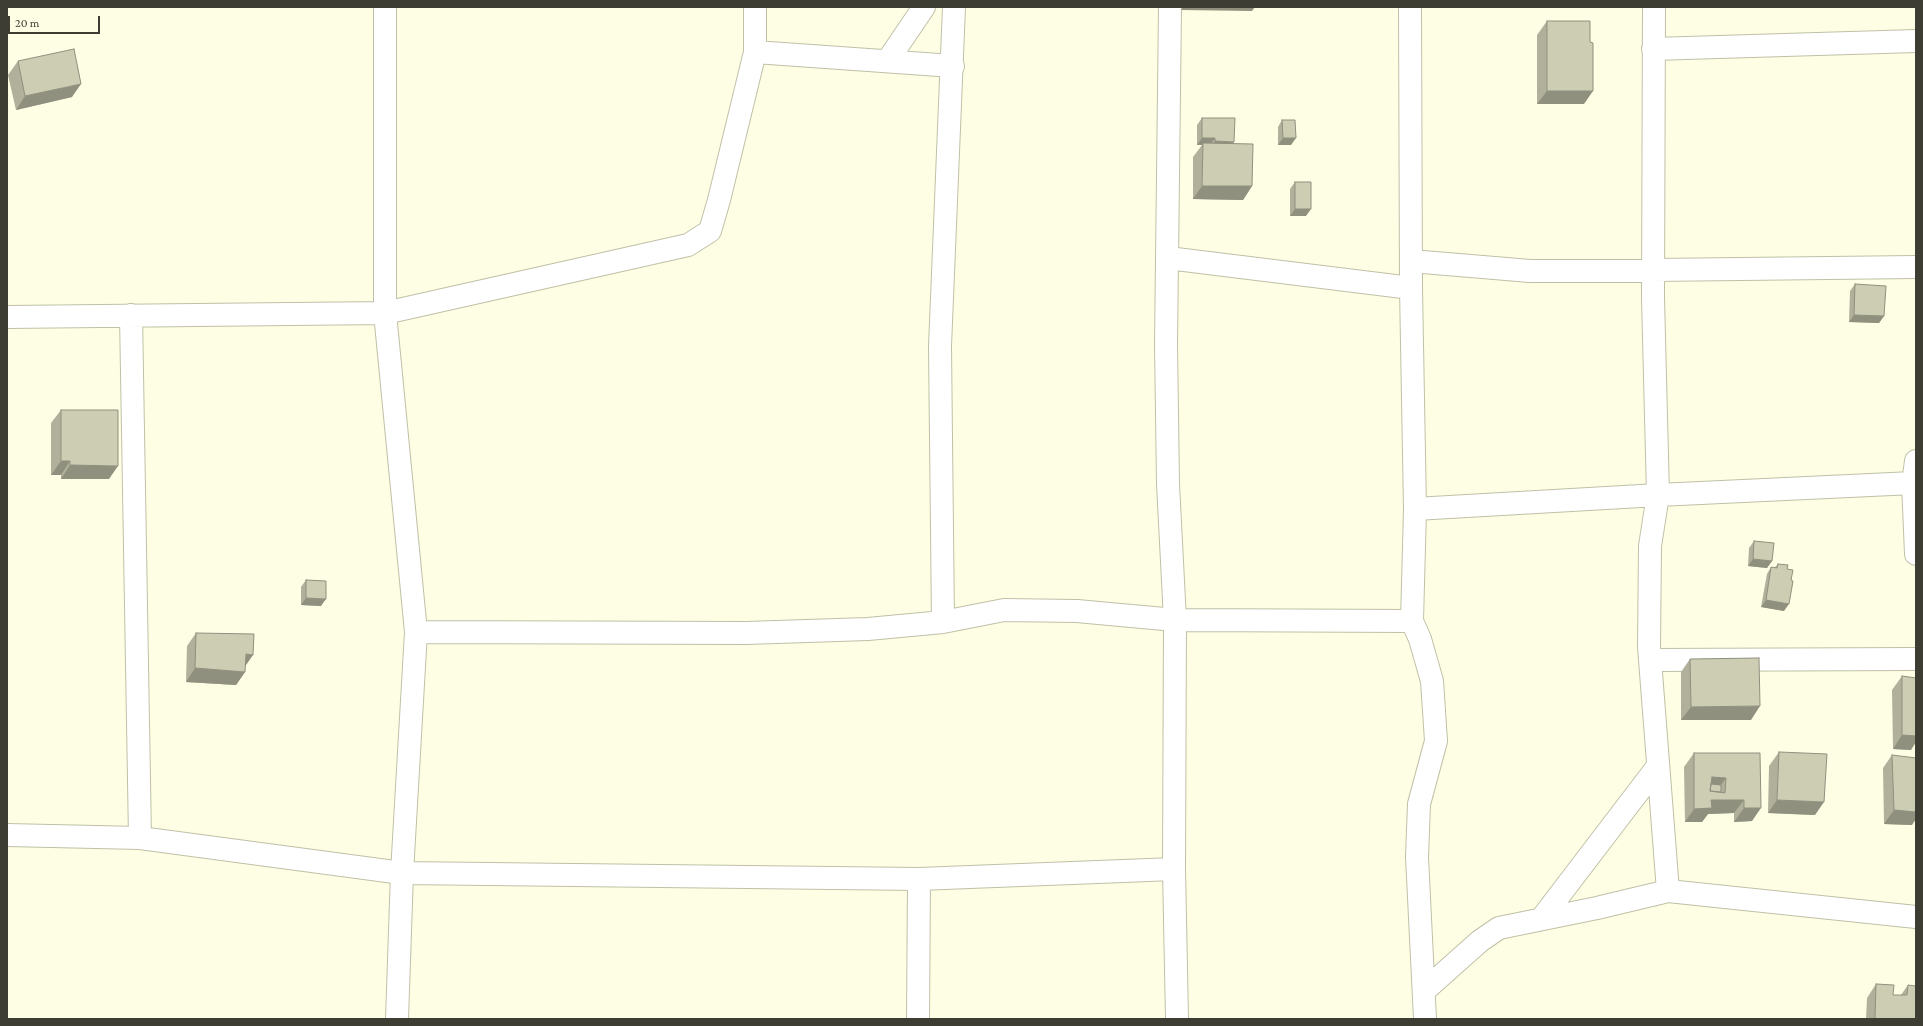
<!DOCTYPE html>
<html>
<head>
<meta charset="utf-8">
<style>
  body { margin:0 }
  #map { position:relative; width:1923px; height:1026px; overflow:hidden; background:#fdfee4; font-family:"Crimson Pro",serif }
  canvas { display:block }
  .frame { position:absolute; inset:0; border:8px solid #3d3d33; pointer-events:none }
  .scale { position:absolute; left:8px; top:16px; width:92px; height:18px; box-sizing:border-box; border:2px solid #3d3d33; border-top:0; padding-left:5px; font-size:12px; line-height:14px; white-space:nowrap; color:#3d3d33; -webkit-text-stroke:3px #fdfee4; paint-order:stroke }
</style>
</head>
<body>
<div id="map">
<canvas width="1923" height="1026"></canvas>
<div class="frame"></div>
<div class="scale">20 m</div>
</div>
<script>
const c = document.querySelector('canvas').getContext('2d');
c.lineJoin = 'round';
function toPath(rows) {
  const path = new Path2D();
  for (const r of rows) {
    path.moveTo(r[0], r[1]);
    for (let i = 2; i < r.length; i += 2) path.lineTo(r[i], r[i + 1]);
  }
  return path;
}
function trace(path, color, width, dash) {
  c.strokeStyle = color;
  c.lineWidth = width;
  c.lineCap = dash ? 'butt' : 'round';
  c.setLineDash(dash || []);
  c.stroke(path);
}
function fillPath(path, color) {
  c.fillStyle = color;
  c.fill(path, 'evenodd');
}
const minor = toPath([
  [385,7,385,313,416,632,402,873,397,1019],
  [1170,7,1166,344,1168,484,1175,620,1174,869,1177,1019],
  [1410,7,1411,288,1415,509,1412,621,1420,639,1432,681,1436,741,1419,804,1417,857,1425,1019],
  [1654,7,1653,298,1658,495,1650,546,1649,647,1668,891],
  [1653,49,1916,41],
  [755,52,953,66],
  [888,60,924,7],
  [1168,258,1411,288],
  [1411,261,1530,271,1653,271],
  [1653,270,1916,267],
  [131,315,140,838],
  [7,317,385,313,688,245,710,231,719,200,755,52,755,7],
  [1913,483,1916,554],
  [1415,509,1658,495,1913,483,1916,461],
  [943,622,940,346,954,7],
  [416,632,746,633,868,629,943,622,1004,610,1077,611,1175,620,1412,621],
  [1651,660,1916,659],
  [7,835,140,838,402,873,919,879,1174,869],
  [1542,918,1658,766],
  [1425,990,1480,941,1499,928,1597,908,1668,891,1916,917],
  [918,1019,919,879]
]);
const wall = toPath([
  [1547,21,1584,104,1537,104,1537,35],
  [18,61,72,97,16,110,8,75],
  [1202,118,1233,144,1252,186,1243,200,1193,199,1193,157,1202,145,1197,145,1197,125],
  [1282,120,1291,145,1278,145,1278,127],
  [1295,182,1306,216,1290,216,1290,189],
  [1855,284,1884,316,1879,323,1849,322,1850,291],
  [61,410,109,479,61,479,61,475,51,475,51,423],
  [1754,541,1772,561,1767,568,1748,566,1749,548],
  [1778,564,1787,569,1784,611,1761,607,1767,574,1771,567,1775,567],
  [306,580,321,606,301,605,301,587],
  [196,633,245,666,245,672,236,685,186,682,187,646],
  [1690,659,1751,720,1681,720,1681,672],
  [1902,676,1911,750,1893,749,1892,690],
  [1779,752,1815,815,1768,813,1769,766],
  [1694,753,1760,753,1752,821,1734,822,1734,813,1708,814,1702,822,1685,822,1684,767],
  [1892,755,1912,825,1884,824,1883,768],
  [1876,984,1893,995,1901,995,1908,985,1916,1019,1866,1019,1867,998]
]);
const shadedWall = toPath([
  [1183,7,1255,7,1252,11,1181,10],
  [81,84,72,97,16,110,25,96],
  [1547,91,1593,91,1584,104,1537,104],
  [1202,138,1215,138,1210,145,1203,143,1202,145,1197,145],
  [1283,138,1296,138,1291,145,1278,145],
  [1215,141,1234,142,1230,148,1210,148],
  [1202,186,1252,186,1243,200,1193,199],
  [1295,209,1311,209,1306,216,1290,216],
  [1854,315,1884,316,1879,323,1849,322],
  [61,461,70,461,61,475,51,475],
  [70,465,118,466,109,479,61,479],
  [1753,559,1772,561,1767,568,1748,566],
  [306,598,326,599,321,606,301,605],
  [1766,600,1789,604,1784,611,1761,607],
  [246,654,253,655,244,668],
  [195,668,245,672,236,685,186,682],
  [1760,706,1751,720,1681,720,1691,707],
  [1916,727,1916,742,1911,750,1893,749,1902,735],
  [1712,777,1726,778,1716,792,1706,791],
  [1706,798,1744,800,1734,813,1708,814,1702,822,1685,822,1694,809],
  [1777,800,1824,802,1815,815,1768,813],
  [1744,808,1761,808,1752,821,1734,822],
  [1894,810,1916,812,1916,819,1912,825,1884,824]
]);
const building = toPath([
  [1547,21,1590,21,1590,42,1593,43,1593,91,1547,91,1547,21],
  [74,49,81,84,25,96,18,61,74,49],
  [1202,118,1235,118,1234,142,1215,141,1215,138,1202,138,1202,118],
  [1282,120,1295,120,1296,138,1283,138,1282,120],
  [1203,143,1253,144,1252,186,1202,186,1203,143],
  [1295,182,1311,182,1311,209,1295,209,1295,182],
  [1855,284,1886,286,1884,316,1854,315,1855,284],
  [61,410,118,410,118,466,70,465,70,461,61,461,61,410],
  [1754,541,1774,543,1772,561,1753,559,1754,541],
  [1778,564,1788,565,1787,569,1793,570,1791,580,1793,581,1789,604,1766,600,1771,567,1777,568,1778,564],
  [306,580,326,581,326,599,306,598,306,580],
  [196,633,254,634,253,655,246,654,245,672,195,668,196,633],
  [1759,658,1760,706,1691,707,1690,659,1759,658],
  [1902,676,1916,678,1916,736,1902,735,1902,676],
  [1779,752,1827,754,1824,802,1777,800,1779,752],
  [1694,753,1760,753,1761,808,1744,808,1744,800,1711,800,1712,808,1694,809,1694,753],
  [1712,777,1726,778,1725,793,1710,791,1712,777],
  [1892,755,1916,758,1916,812,1894,810,1892,755],
  [1711,784,1721,785,1721,792,1710,791,1711,784],
  [1876,984,1894,985,1893,995,1907,995,1908,985,1916,986,1916,1019,1875,1019,1876,984]
]);
trace(minor, '#c0c0a8', 24);
trace(minor, '#fff', 22);
fillPath(wall, '#b0b09b');
fillPath(shadedWall, '#90907e');
fillPath(building, '#cdcdb4');
trace(building, '#90907e', 1);
</script>
</body>
</html>
